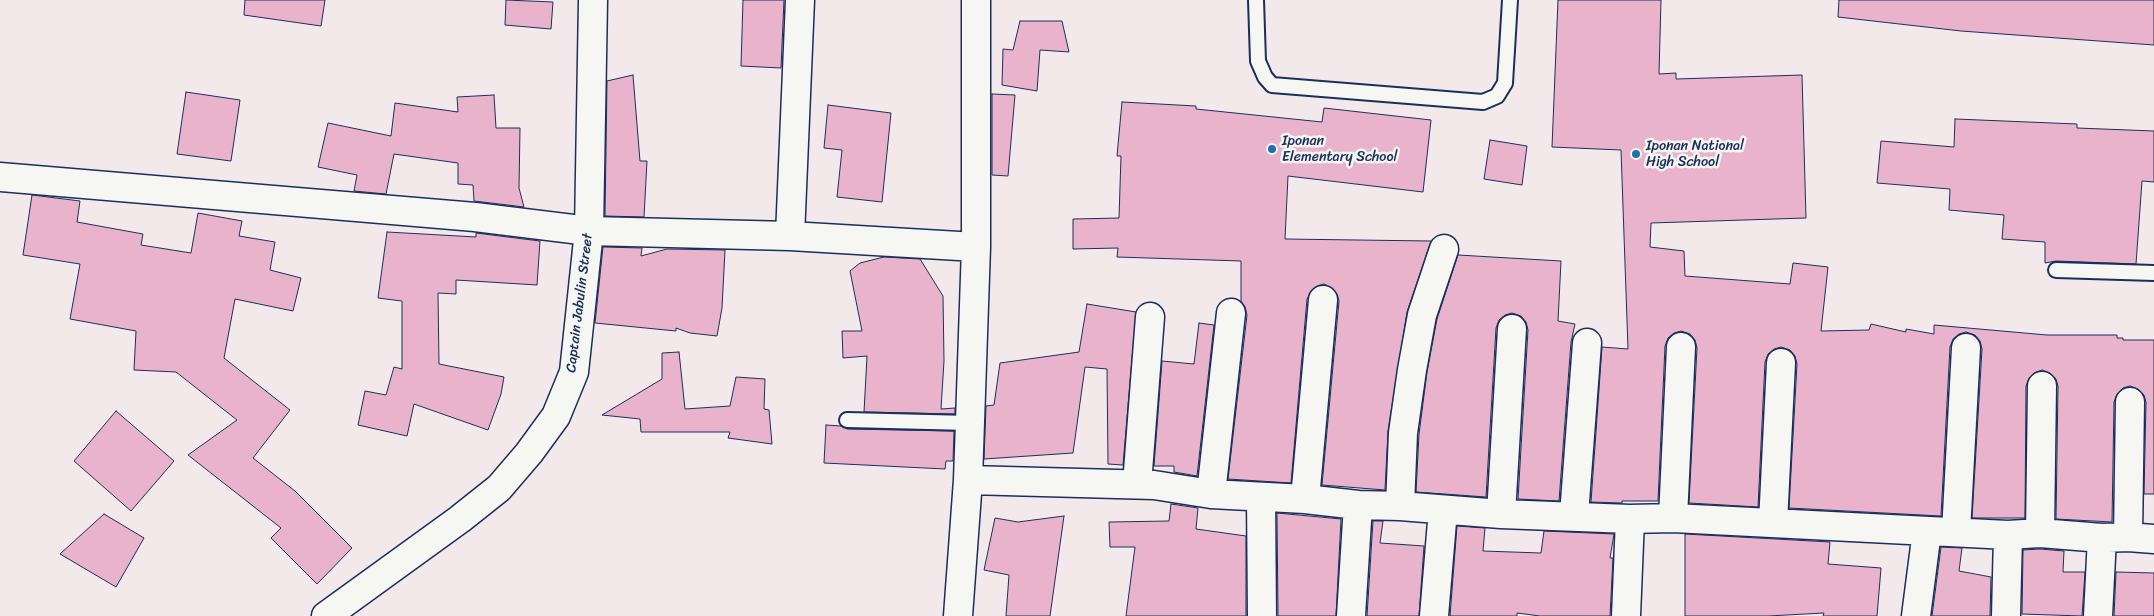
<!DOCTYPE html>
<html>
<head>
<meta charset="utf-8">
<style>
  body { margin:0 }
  canvas { display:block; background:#f3e9ea }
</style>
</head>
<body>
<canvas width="2154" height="616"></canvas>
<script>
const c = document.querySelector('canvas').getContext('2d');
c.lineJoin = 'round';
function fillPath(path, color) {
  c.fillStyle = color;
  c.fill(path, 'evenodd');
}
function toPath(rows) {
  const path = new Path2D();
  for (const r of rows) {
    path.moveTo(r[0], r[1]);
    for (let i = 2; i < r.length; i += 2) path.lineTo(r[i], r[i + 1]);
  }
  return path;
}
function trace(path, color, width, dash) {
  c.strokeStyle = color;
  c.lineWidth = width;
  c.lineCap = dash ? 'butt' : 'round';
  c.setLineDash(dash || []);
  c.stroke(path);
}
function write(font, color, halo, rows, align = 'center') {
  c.font = font + ' Sriracha,sans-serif';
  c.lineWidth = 5;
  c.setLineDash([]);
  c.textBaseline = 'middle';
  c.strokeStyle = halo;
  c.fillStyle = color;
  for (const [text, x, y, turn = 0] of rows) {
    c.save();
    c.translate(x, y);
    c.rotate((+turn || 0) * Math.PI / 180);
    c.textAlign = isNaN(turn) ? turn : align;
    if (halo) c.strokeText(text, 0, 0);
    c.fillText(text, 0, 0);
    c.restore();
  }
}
const building = toPath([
  [245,0,325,0,321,26,244,15,245,0],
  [506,0,553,2,551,29,505,25,506,0],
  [743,0,784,0,781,68,741,66,743,0],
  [1558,0,1661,0,1659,74,1676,73,1676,79,1802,75,1806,218,1651,223,1650,247,1684,251,1685,276,1790,284,1793,263,1828,267,1821,331,1869,330,1871,324,1906,332,1906,329,1934,334,1934,325,2047,335,2117,335,2117,338,2123,338,2123,340,2154,340,2154,494,2144,494,2146,402,2144,395,2138,389,2130,386,2123,388,2117,394,2114,402,2112,522,2056,519,2058,386,2056,379,2050,373,2042,370,2034,373,2029,378,2026,386,2025,518,1972,518,1982,349,1980,341,1975,335,1966,332,1959,334,1953,339,1950,347,1941,516,1789,508,1797,364,1795,356,1790,350,1781,347,1774,349,1768,354,1765,362,1758,507,1689,503,1697,348,1695,340,1690,334,1681,331,1674,333,1668,338,1665,346,1658,501,1622,501,1622,503,1591,502,1602,347,1628,349,1621,150,1552,147,1558,0],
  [1839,0,2154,0,2154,45,1961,31,1838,17,1839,0],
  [1020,21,1062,21,1069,52,1040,50,1037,91,1002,85,1003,49,1013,50,1020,21],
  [633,75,640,161,647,161,644,217,605,216,607,81,633,75],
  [186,92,240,100,231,161,177,154,186,92],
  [992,94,1015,95,1008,176,992,175,992,94],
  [494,95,496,128,520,128,519,188,524,207,474,201,473,185,458,184,458,163,394,154,386,194,354,191,357,175,318,167,328,123,391,136,395,103,458,112,457,97,494,95],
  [1122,102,1196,106,1196,109,1322,122,1324,108,1431,120,1423,192,1288,176,1285,239,1431,241,1407,312,1388,431,1385,490,1322,485,1339,301,1337,294,1332,288,1324,284,1317,286,1311,291,1307,299,1291,483,1228,479,1247,315,1245,307,1241,301,1241,261,1117,257,1118,248,1073,249,1073,219,1119,218,1121,156,1117,156,1122,102],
  [828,105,891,113,882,202,837,197,842,150,824,148,828,105],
  [1955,119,2077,124,2077,128,2154,131,2154,182,2142,181,2136,264,2056,261,2045,263,2045,242,2002,239,2004,215,1949,210,1950,189,1877,183,1881,141,1954,147,1955,119],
  [1490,140,1527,146,1522,185,1484,179,1490,140],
  [32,195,80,201,77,222,143,234,141,245,191,253,198,213,242,221,239,236,275,242,270,270,301,278,293,311,235,299,224,358,290,410,253,458,295,491,352,548,317,584,271,538,281,528,188,455,237,420,176,372,134,370,136,331,70,319,80,264,23,255,32,195],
  [387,232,476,237,476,233,540,241,537,285,456,280,456,294,438,293,439,364,504,377,501,394,488,430,414,404,407,436,358,425,365,391,386,395,394,367,402,369,402,301,378,298,387,232],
  [603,247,642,248,641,256,667,249,725,250,722,308,717,336,690,333,676,328,676,331,595,323,603,247],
  [1458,255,1561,261,1558,321,1575,324,1571,342,1559,501,1518,499,1528,330,1526,322,1521,316,1512,313,1505,315,1499,320,1496,328,1486,497,1416,492,1419,434,1427,372,1437,319,1458,255],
  [884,257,920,259,943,296,944,361,941,409,955,408,955,414,864,412,867,356,843,358,842,331,862,331,850,271,860,263,884,257],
  [1087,304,1136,312,1123,465,1108,464,1107,369,1085,367,1073,453,984,459,986,406,994,405,1000,363,1079,352,1087,304],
  [1199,323,1214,325,1197,476,1174,472,1174,466,1154,466,1162,361,1194,364,1199,323],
  [679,352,685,409,730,406,736,377,765,379,764,409,769,410,772,444,728,438,730,432,641,432,640,419,602,415,662,379,662,353,679,352],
  [116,411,174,461,131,511,74,461,116,411],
  [826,425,841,426,847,429,954,431,953,461,946,461,945,469,824,463,826,425],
  [1171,504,1198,508,1196,529,1246,536,1246,616,1126,616,1135,547,1110,547,1109,522,1169,521,1171,504],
  [1277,513,1341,519,1336,616,1278,616,1277,513],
  [104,514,144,538,116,587,60,554,104,514],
  [1064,516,1050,616,1006,616,1009,575,984,570,995,518,1018,522,1064,516],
  [1373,521,1383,521,1380,543,1424,546,1419,616,1367,616,1373,521],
  [1457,526,1485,528,1483,551,1541,553,1544,531,1614,534,1610,558,1613,558,1610,616,1540,616,1517,613,1517,616,1450,616,1457,526],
  [1685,534,1830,542,1828,564,1881,568,1877,616,1823,616,1824,613,1768,616,1685,616,1685,534],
  [1941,547,1962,548,1959,571,1991,577,1990,616,1932,616,1941,547],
  [2040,549,2064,551,2063,572,2085,572,2082,616,2022,614,2023,550,2040,549],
  [2116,572,2154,573,2154,616,2114,616,2116,572]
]);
const service = toPath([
  [1256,0,1258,61,1265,77,1272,85,1483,102,1497,96,1505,83,1510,0],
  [2056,270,2154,273],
  [847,420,970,423]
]);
const minor = toPath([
  [0,177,475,217,589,231,790,236,976,247],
  [790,236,800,0],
  [968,480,1154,485,1211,494,1305,499,1358,505,1400,506,1501,514,1630,519,1673,518,2008,535,2040,533,2102,538,2128,537,2154,539],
  [1137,484,1150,317],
  [1211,494,1231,313],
  [1261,497,1262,616],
  [1305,499,1323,300],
  [1400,506,1403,433,1412,370,1422,315,1444,249],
  [1501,514,1512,329],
  [1574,515,1587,343],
  [1673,518,1681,347],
  [1773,523,1781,363],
  [1956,532,1966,348],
  [2040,533,2042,386],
  [2128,537,2130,402],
  [958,616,968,480,976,247,976,0],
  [1351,616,1358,505],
  [1434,616,1443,510],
  [1626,616,1630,519],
  [1916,616,1927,531],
  [2006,616,2008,535],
  [2098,616,2102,538]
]);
const tertiary = toPath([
  [326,616,460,519,499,488,529,453,556,416,574,372,589,231,593,0]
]);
const markers = [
  [1272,149,5,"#1f6fb2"],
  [1636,154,5,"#1f6fb2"]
];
const poiNames = [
  ["Iponan",1282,141],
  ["Elementary School",1282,157],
  ["Iponan National",1646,146],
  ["High School",1646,162]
];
const streetNames = [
  ["Captain Jabulin Street",580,303,-83]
];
fillPath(building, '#e9b3cb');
trace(building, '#1b2f5e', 1);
trace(service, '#1b2f5e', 18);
trace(minor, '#1b2f5e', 31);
trace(tertiary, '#1b2f5e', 31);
trace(service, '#f6f6f2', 14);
trace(minor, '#f6f6f2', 28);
trace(tertiary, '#f6f6f2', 28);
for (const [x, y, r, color] of markers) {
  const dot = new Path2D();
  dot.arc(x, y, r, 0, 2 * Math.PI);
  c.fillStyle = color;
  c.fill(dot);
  trace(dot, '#f6f6f2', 2);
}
write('14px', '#1b2f5e', '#f6f6f2', poiNames, 'left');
write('14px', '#1b2f5e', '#f6f6f2', streetNames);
</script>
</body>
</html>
